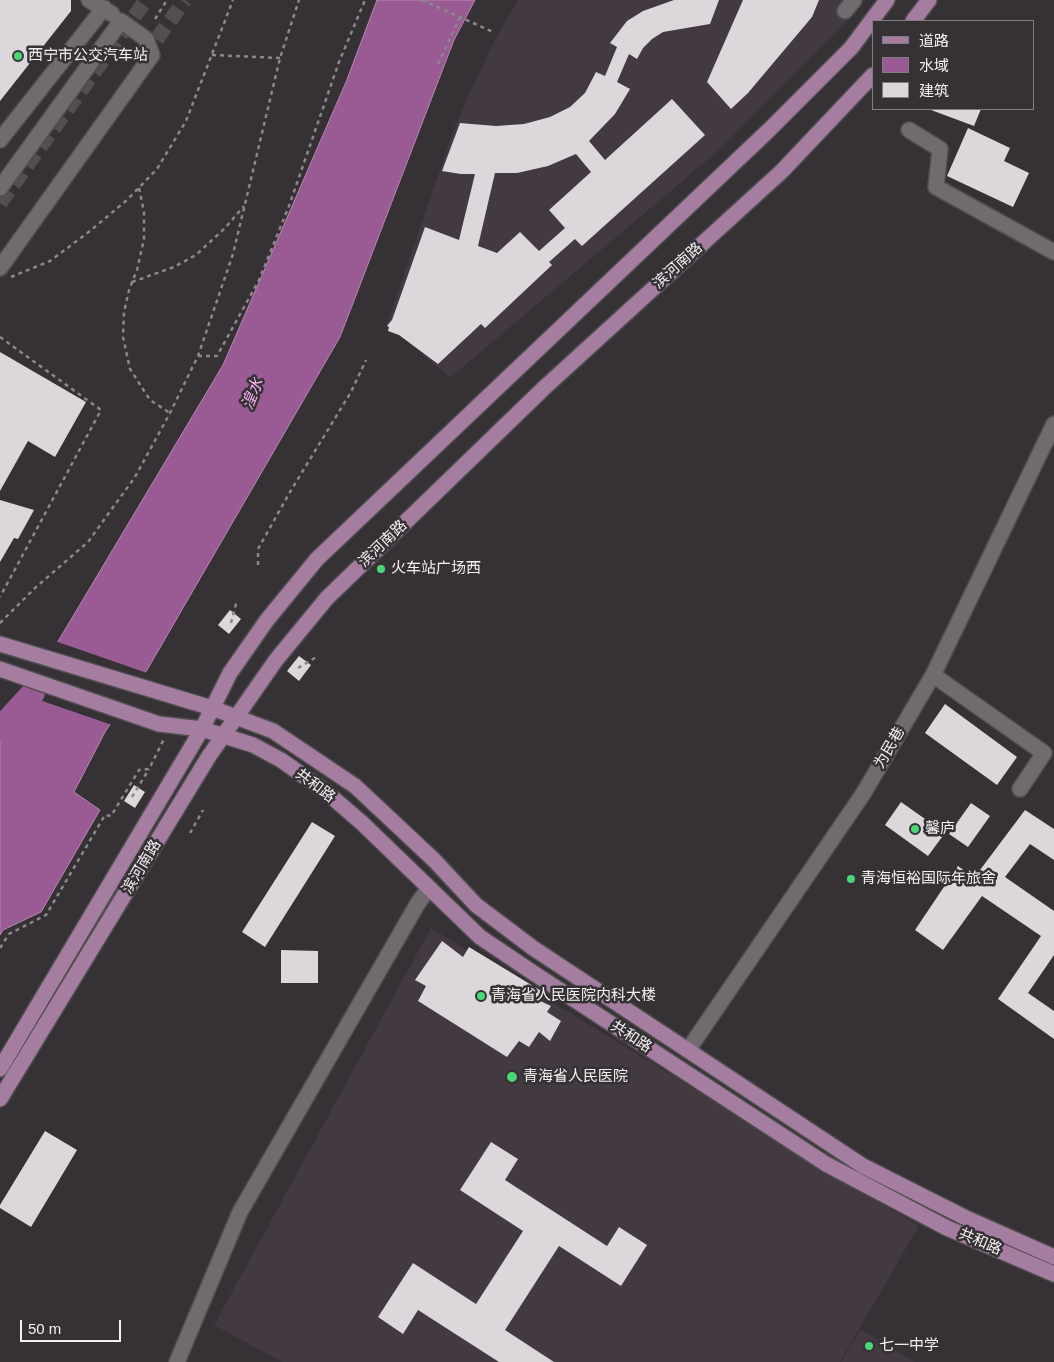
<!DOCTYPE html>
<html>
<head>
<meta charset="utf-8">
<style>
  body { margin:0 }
  #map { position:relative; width:1054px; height:1362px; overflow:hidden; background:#353135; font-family:Helvetica,"Noto Sans SC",sans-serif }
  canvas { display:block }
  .legend { position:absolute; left:872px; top:20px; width:162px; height:90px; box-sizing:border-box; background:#353135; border:1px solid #817d81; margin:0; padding:6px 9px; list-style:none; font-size:15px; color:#f3f0f2 }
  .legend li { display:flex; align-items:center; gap:10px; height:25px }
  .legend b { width:25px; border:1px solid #817d81 }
  .scale { position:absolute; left:20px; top:1320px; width:101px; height:22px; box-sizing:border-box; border:2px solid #f3f0f2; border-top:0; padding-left:6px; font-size:15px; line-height:18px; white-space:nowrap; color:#f3f0f2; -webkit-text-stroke:4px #353135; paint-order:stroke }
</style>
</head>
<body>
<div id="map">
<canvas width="1054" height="1362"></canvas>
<ul class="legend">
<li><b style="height:6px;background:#a57da1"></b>道路</li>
<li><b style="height:14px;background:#9a5b94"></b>水域</li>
<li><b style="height:14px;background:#dcd7db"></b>建筑</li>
</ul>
<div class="scale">50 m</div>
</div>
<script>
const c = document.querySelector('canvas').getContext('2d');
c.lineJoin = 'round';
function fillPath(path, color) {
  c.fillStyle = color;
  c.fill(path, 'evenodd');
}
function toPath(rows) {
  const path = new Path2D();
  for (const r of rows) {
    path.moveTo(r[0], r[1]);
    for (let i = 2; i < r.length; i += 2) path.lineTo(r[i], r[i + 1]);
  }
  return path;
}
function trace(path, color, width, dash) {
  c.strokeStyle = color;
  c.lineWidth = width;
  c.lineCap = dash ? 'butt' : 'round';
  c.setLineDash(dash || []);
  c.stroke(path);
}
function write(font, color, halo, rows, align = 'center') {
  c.font = font + ' Helvetica,"Noto Sans SC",sans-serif';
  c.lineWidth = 5;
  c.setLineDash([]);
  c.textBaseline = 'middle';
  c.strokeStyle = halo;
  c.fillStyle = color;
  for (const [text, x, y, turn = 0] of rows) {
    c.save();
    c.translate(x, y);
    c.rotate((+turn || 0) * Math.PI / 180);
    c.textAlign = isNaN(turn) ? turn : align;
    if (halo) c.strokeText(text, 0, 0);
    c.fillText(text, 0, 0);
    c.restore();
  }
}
const built = toPath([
  [518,0,864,0,857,11,718,151,450,378,387,324,456,123,491,47],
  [431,928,919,1226,840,1362,282,1362,214,1325],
  [861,1329,915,1362,841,1362]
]);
const water = toPath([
  [377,0,475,0,454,40,340,337,147,670,105,732,74,792,100,810,41,912,3,930,0,935,0,735,60,638,223,365,346,82,377,0]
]);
const pier = toPath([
  [55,641,147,673,112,725,22,694]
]);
const river = toPath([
  [0,729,33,693]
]);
const building = toPath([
  [0,0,71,0,71,11,0,101],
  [674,0,719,0,710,24,663,32,652,39,643,48,637,59,629,54,617,82,630,89,615,114,589,141,605,160,672,99,705,135,582,246,575,239,549,262,552,265,485,328,481,324,438,364,399,335,388,331,389,327,387,326,392,320,425,227,459,240,475,174,461,174,442,171,460,123,496,126,524,124,550,117,570,107,585,93,596,72,605,76,617,47,610,43,627,21,643,11],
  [576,154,591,172,549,210,565,228,539,251,520,232,497,253,478,246,495,173,517,173,548,166],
  [743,0,819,0,812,17,748,93,731,109,707,82],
  [931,109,981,109,974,126,931,110],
  [968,128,1010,148,1004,161,1029,173,1013,207,947,176],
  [0,352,86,402,55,457,28,441,0,491],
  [0,500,34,510,18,539,14,538,0,562],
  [230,610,241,619,229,634,218,625],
  [299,656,311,665,299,681,287,671],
  [945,704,1017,757,997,785,925,733],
  [134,785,145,792,135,808,124,801],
  [901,802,945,833,928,856,885,825],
  [971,803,990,816,968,847,949,834],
  [1025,810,1054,829,1054,860,1030,844,1005,877,1054,911,1054,955,1028,993,1054,1011,1054,1039,998,999,1041,936,982,896,943,950,915,930,958,866,974,878],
  [312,822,335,836,265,947,242,932],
  [442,941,463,957,469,947,543,992,538,1000,551,1006,547,1012,561,1021,550,1041,539,1032,529,1047,519,1041,507,1057,418,1001,426,986,415,980],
  [281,950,318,951,318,983,281,983],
  [45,1131,77,1150,31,1227,0,1208,0,1205],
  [491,1142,518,1159,505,1180,607,1246,619,1227,647,1245,621,1286,559,1246,505,1330,554,1362,499,1362,418,1310,403,1334,378,1317,413,1263,476,1304,523,1231,460,1190]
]);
const highwayTunnel = toPath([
  [143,58,185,0],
  [0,203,146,0]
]);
const path = toPath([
  [422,0,493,32],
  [155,19,167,0],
  [212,55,280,58],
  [438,64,460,17],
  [139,188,144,212,144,239,137,270,129,290,124,312,123,337,130,369,150,400,170,413],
  [11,277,50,261,90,231,127,200,157,169,186,121,233,0],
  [132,282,174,267,196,255,225,228,244,206],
  [0,337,101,410,0,597],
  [198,356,217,356,259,280,289,206,339,62,365,0],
  [258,565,258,549,290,492,351,392,366,360],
  [0,623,35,588,88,542,135,477,170,413,198,356,233,254,280,58,299,0],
  [231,623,237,600],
  [298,668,318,656],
  [132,797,149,769],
  [190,833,203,810],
  [0,948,9,934,46,915,105,815,111,816,139,770,149,769,164,739]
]);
const minor = toPath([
  [89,0,112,14],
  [845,11,854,0],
  [909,130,940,149,936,187,1054,252],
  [0,140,104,8],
  [0,188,121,21,146,39,152,55,0,268],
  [933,675,1044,753,1020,789],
  [688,1050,863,794,933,675,1054,424],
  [177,1362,240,1212,418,903,429,888]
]);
const major = toPath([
  [913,21,929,0],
  [0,644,212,708,273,731,355,786,434,860,476,905,533,948,863,1166,964,1217,1054,1257],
  [0,669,159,724,202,729,253,745,281,760,325,791,362,823,480,937,532,972,826,1164,947,1228,1054,1274],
  [0,1069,202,729,230,673,267,620,317,559,770,129,851,48,887,0],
  [0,1099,209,756,276,660,327,598,544,388,782,171,873,75]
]);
const markers = [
  [18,56,5,"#4bd677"],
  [381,569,5,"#4bd677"],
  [915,829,5,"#4bd677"],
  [851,879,5,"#4bd677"],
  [481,996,5,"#4bd677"],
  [512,1077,6,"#4bd677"],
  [869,1346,5,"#4bd677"]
];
const poiNames = [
  ["西宁市公交汽车站",28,56],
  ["火车站广场西",391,569],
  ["馨庐",925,829],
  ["青海恒裕国际年旅舍",861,879],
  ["青海省人民医院内科大楼",491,996],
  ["青海省人民医院",523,1077],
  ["七一中学",879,1346]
];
const streetNames = [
  ["滨河南路",678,266,-42],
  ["滨河南路",383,544,-44],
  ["为民巷",890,748,-60],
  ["共和路",315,786,37],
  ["滨河南路",142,867,-59],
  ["共和路",631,1037,33],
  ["共和路",980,1242,23]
];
const waterNames = [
  ["湟水",253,394,-68]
];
fillPath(built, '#423941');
fillPath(water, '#9a5b94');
trace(water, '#b588b0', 1);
fillPath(pier, '#353135');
trace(river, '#9a5b94', 24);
fillPath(building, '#dcd7db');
trace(highwayTunnel, '#524e51', 15, [15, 8]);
trace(minor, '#504d4f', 18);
trace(major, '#504d4f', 18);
trace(path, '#8b878a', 2.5, [4, 4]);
trace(minor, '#706b6f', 15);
trace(major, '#a57da1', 15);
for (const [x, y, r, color] of markers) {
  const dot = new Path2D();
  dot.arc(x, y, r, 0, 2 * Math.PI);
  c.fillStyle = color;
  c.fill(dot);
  trace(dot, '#353135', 2);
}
write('15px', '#f3f0f2', '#353135', poiNames, 'left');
write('15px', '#f3f0f2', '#353135', streetNames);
write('italic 16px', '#f8b2f1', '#353135', waterNames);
</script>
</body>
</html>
